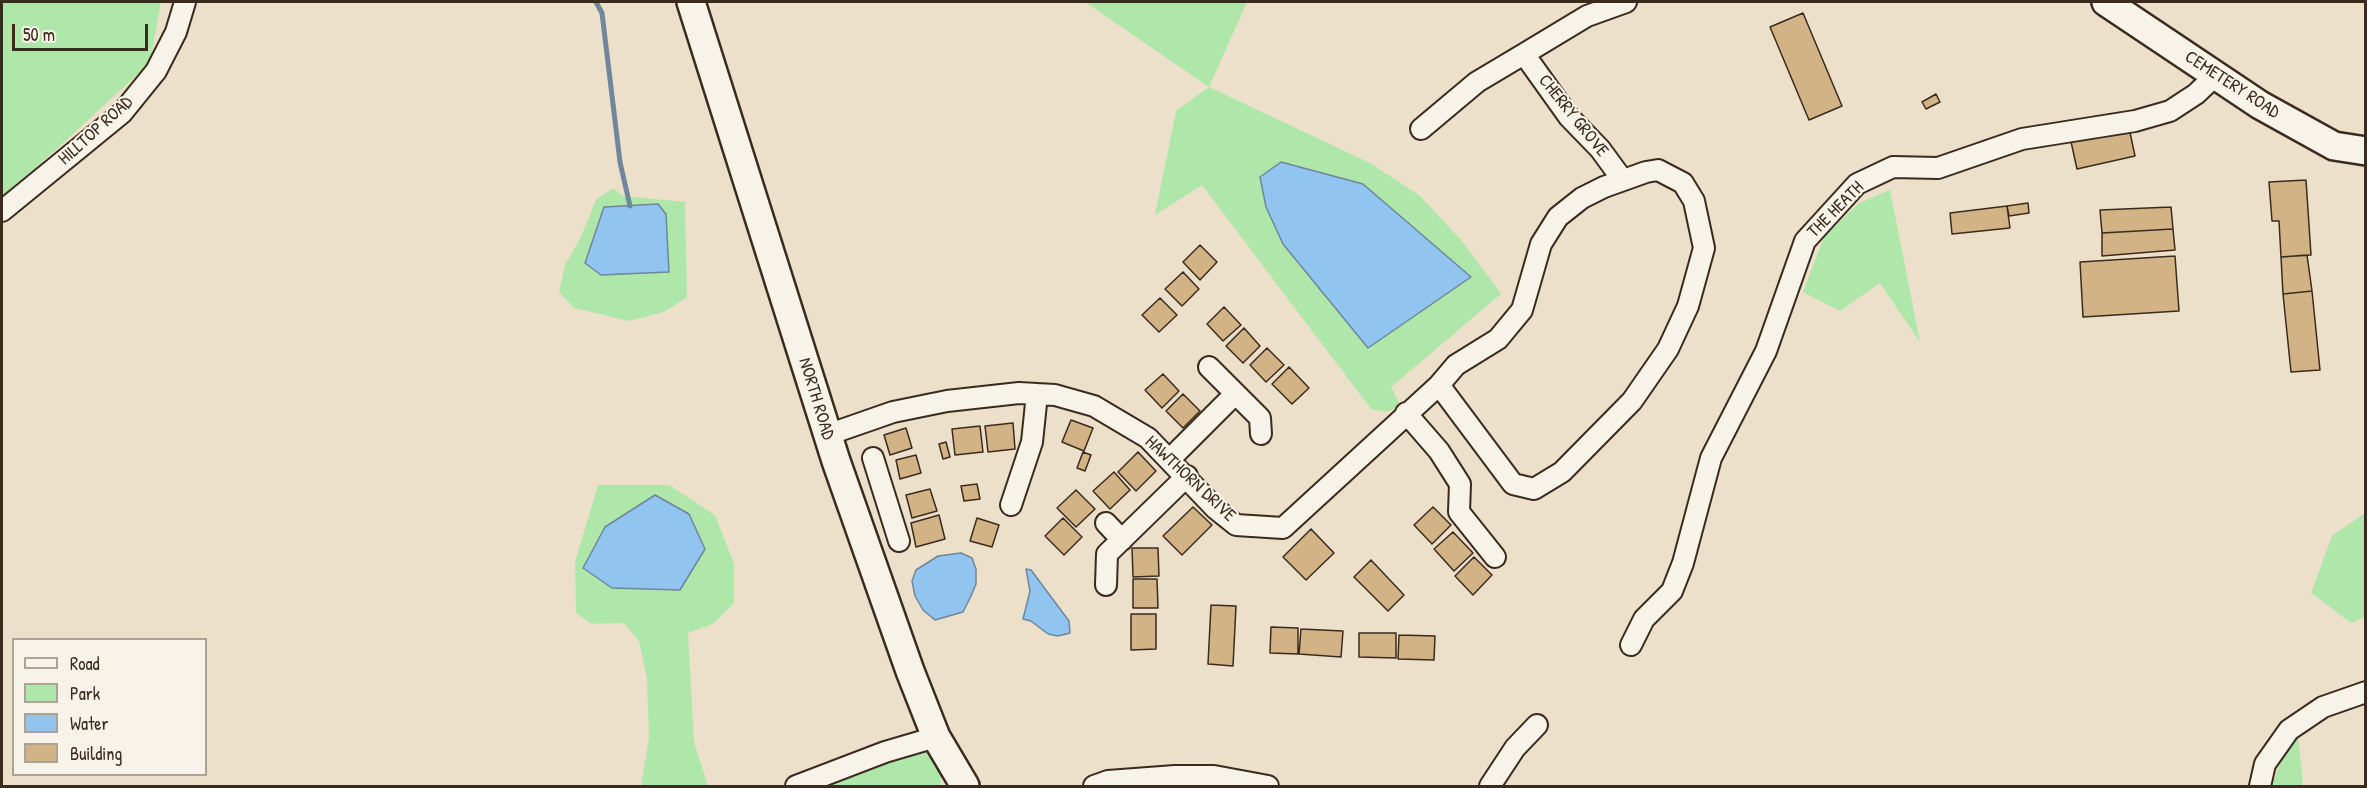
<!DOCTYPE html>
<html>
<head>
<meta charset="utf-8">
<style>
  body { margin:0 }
  #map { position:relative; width:2367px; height:788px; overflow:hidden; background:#ece0ca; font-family:"Patrick Hand",sans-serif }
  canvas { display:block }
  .frame { position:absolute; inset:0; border:3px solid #3b2a1e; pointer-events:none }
  .legend { position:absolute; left:12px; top:638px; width:195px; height:138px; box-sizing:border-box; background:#f7f3e8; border:2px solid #aca397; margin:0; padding:8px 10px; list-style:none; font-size:18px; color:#3b2a1e }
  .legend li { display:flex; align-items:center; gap:12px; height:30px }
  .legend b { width:30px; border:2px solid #aca397 }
  .scale { position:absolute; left:12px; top:24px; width:136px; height:27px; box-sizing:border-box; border:3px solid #3b2a1e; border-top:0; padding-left:8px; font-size:18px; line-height:21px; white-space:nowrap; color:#3b2a1e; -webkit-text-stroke:4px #f7f3e8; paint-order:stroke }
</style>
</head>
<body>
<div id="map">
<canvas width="2367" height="788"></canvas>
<div class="frame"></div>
<ul class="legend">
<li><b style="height:8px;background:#f7f3e8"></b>Road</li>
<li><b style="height:16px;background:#afe7ab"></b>Park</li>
<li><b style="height:16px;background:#91c4ee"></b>Water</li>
<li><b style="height:16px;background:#d1b385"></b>Building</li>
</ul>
<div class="scale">50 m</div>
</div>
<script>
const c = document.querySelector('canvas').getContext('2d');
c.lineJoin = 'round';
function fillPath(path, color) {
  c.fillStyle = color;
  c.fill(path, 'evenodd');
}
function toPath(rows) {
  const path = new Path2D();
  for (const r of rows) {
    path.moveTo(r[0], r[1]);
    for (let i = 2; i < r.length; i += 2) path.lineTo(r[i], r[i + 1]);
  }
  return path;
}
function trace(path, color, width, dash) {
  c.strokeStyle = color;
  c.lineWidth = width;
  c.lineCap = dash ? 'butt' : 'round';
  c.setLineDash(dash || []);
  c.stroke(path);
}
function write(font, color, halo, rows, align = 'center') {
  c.font = font + ' "Patrick Hand",sans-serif';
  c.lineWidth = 4.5;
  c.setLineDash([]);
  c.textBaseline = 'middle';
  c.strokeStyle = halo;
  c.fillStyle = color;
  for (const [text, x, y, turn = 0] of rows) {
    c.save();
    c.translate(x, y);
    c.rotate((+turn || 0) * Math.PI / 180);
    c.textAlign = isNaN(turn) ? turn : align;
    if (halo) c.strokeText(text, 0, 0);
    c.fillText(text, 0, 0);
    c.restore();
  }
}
const green = toPath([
  [2,2,161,2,150,63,2,199],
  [1085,2,1247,2,1209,87,1370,163,1420,196,1462,241,1501,294,1391,387,1401,407,1386,412,1371,409,1202,185,1155,215,1176,111,1209,87],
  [613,188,623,196,685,202,687,297,664,312,629,321,574,308,559,292,565,265,580,239,596,200],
  [658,204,585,263,604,207],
  [1890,190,1920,342,1880,283,1840,311,1803,292,1824,237,1859,203],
  [598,485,669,485,715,515,734,564,734,603,713,624,688,633,694,742,708,786,641,786,649,737,647,679,639,641,624,623,592,624,576,613,575,562],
  [2365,513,2365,617,2351,623,2311,593,2332,536],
  [2298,734,2303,786,2272,786,2284,752],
  [946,749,940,786,815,786,877,762]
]);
const water = toPath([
  [1281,162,1363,184,1471,277,1368,348,1283,244,1266,207,1260,177,1281,162],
  [658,204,666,214,669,272,601,275,585,263,604,207,658,204],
  [655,495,689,514,705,549,680,590,612,588,583,568,605,527,655,495],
  [961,553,972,558,976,569,976,584,971,596,963,612,935,620,923,610,915,596,912,581,916,570,938,556,961,553],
  [1026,569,1031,570,1069,621,1070,633,1058,636,1048,634,1031,621,1023,619,1030,591,1026,569]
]);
const stream = toPath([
  [596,2,602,13,620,162,630,206]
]);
const building = toPath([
  [1803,13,1842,106,1809,120,1770,27,1803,13],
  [1936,94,1940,102,1926,109,1922,102,1936,94],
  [2128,123,2135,156,2077,169,2070,137,2128,123],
  [2306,180,2311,255,2281,257,2279,221,2272,221,2269,182,2306,180],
  [2028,203,2029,213,2009,216,2007,206,2028,203],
  [2007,206,2010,228,1952,234,1950,213,2007,206],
  [2171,207,2173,229,2102,233,2100,210,2171,207],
  [2173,229,2175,250,2102,256,2102,233,2173,229],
  [1200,245,1217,262,1200,280,1183,262,1200,245],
  [2307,255,2312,291,2283,294,2281,257,2307,255],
  [2175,256,2179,311,2083,317,2080,262,2175,256],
  [1183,272,1199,289,1182,306,1165,289,1183,272],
  [2312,291,2320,370,2291,372,2283,294,2312,291],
  [1160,298,1177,315,1159,332,1142,315,1160,298],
  [1224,307,1241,325,1223,341,1207,324,1224,307],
  [1244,328,1260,346,1243,363,1226,346,1244,328],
  [1267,348,1284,365,1266,382,1250,365,1267,348],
  [1289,367,1309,388,1292,404,1272,384,1289,367],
  [1163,374,1179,391,1162,408,1145,390,1163,374],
  [1183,394,1200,411,1183,428,1166,411,1183,394],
  [1071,420,1093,428,1084,451,1062,442,1071,420],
  [1013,423,1015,449,988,452,985,426,1013,423],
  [980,426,983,452,955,455,952,429,980,426],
  [906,428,912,448,890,455,884,435,906,428],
  [946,442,950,457,943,459,939,444,946,442],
  [1083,452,1091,455,1085,471,1077,468,1083,452],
  [1138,452,1156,471,1136,491,1118,472,1138,452],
  [916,455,921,473,900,479,896,460,916,455],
  [1114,472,1130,490,1110,509,1093,491,1114,472],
  [977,484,980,499,964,501,961,486,977,484],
  [930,489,937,511,912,518,906,495,930,489],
  [1076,490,1095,509,1076,527,1057,508,1076,490],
  [1193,507,1212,525,1182,555,1163,536,1193,507],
  [1433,507,1451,525,1432,544,1414,525,1433,507],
  [939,515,945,539,916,547,911,523,939,515],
  [977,518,999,525,992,547,970,541,977,518],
  [1063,518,1082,537,1064,555,1045,536,1063,518],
  [1311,529,1334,553,1306,580,1283,557,1311,529],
  [1453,532,1473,553,1454,571,1434,549,1453,532],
  [1132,548,1158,548,1159,576,1133,577,1132,548],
  [1474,557,1492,575,1473,595,1455,576,1474,557],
  [1371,560,1404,595,1388,611,1354,577,1371,560],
  [1133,579,1157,579,1158,608,1133,608,1133,579],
  [1211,605,1236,606,1233,666,1208,664,1211,605],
  [1131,614,1156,614,1156,649,1131,650,1131,614],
  [1271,627,1298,628,1298,654,1270,653,1271,627],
  [1301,629,1343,631,1341,657,1299,654,1301,629],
  [1359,633,1396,633,1396,658,1359,657,1359,633],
  [1399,635,1435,636,1434,660,1398,659,1399,635]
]);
const street = toPath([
  [1524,54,1587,16,1626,2],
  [1421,129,1477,82,1524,54,1569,117,1600,149,1622,179],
  [2,211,122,113,156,71,176,32,185,2],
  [1209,367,1260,418,1261,434],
  [1406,413,1439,451,1460,484,1459,512,1495,557],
  [827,435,893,412,947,401,1019,393,1055,395,1094,406,1148,438,1216,509,1236,525,1283,528,1439,385,1456,365,1498,339,1522,310,1541,244,1558,217,1582,198,1604,187,1646,172,1658,170,1683,183,1694,201,1704,248,1688,306,1668,349,1632,401,1562,472,1534,489,1513,484,1439,385],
  [873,458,899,541],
  [1170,459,1235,394],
  [1011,505,1032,442,1037,394],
  [1106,523,1122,540],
  [1106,585,1107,554,1187,476],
  [1631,645,1644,619,1672,591,1683,563,1711,458,1766,351,1805,241,1857,184,1893,167,1938,168,2022,139,2135,121,2170,111,2196,94,2216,75],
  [796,786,885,752,936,737],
  [1094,786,1108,781,1175,776,1214,776,1268,786],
  [1490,786,1515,748,1537,725],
  [2260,786,2265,764,2289,730,2323,707,2366,692]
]);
const secondary = toPath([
  [691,2,836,461,910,671,936,737,965,786],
  [2106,2,2260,105,2334,146,2366,151]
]);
const streetNames = [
  ["CEMETERY ROAD",2232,85,33],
  ["CHERRY GROVE",1573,116,51],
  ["HILLTOP ROAD",96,131,-42],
  ["THE HEATH",1836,210,-45],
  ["NORTH ROAD",816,399,73],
  ["HAWTHORN DRIVE",1190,479,43]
];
fillPath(green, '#afe7ab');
fillPath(water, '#91c4ee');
trace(water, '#6f869b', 1.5);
trace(stream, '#6f869b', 5);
fillPath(building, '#d1b385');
trace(building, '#3b2a1e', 1.5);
trace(street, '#3b2a1e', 24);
trace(secondary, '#3b2a1e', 32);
trace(street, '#f7f3e8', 20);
trace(secondary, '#f7f3e8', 27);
write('18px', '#3b2a1e', '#f7f3e8', streetNames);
</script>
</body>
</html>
